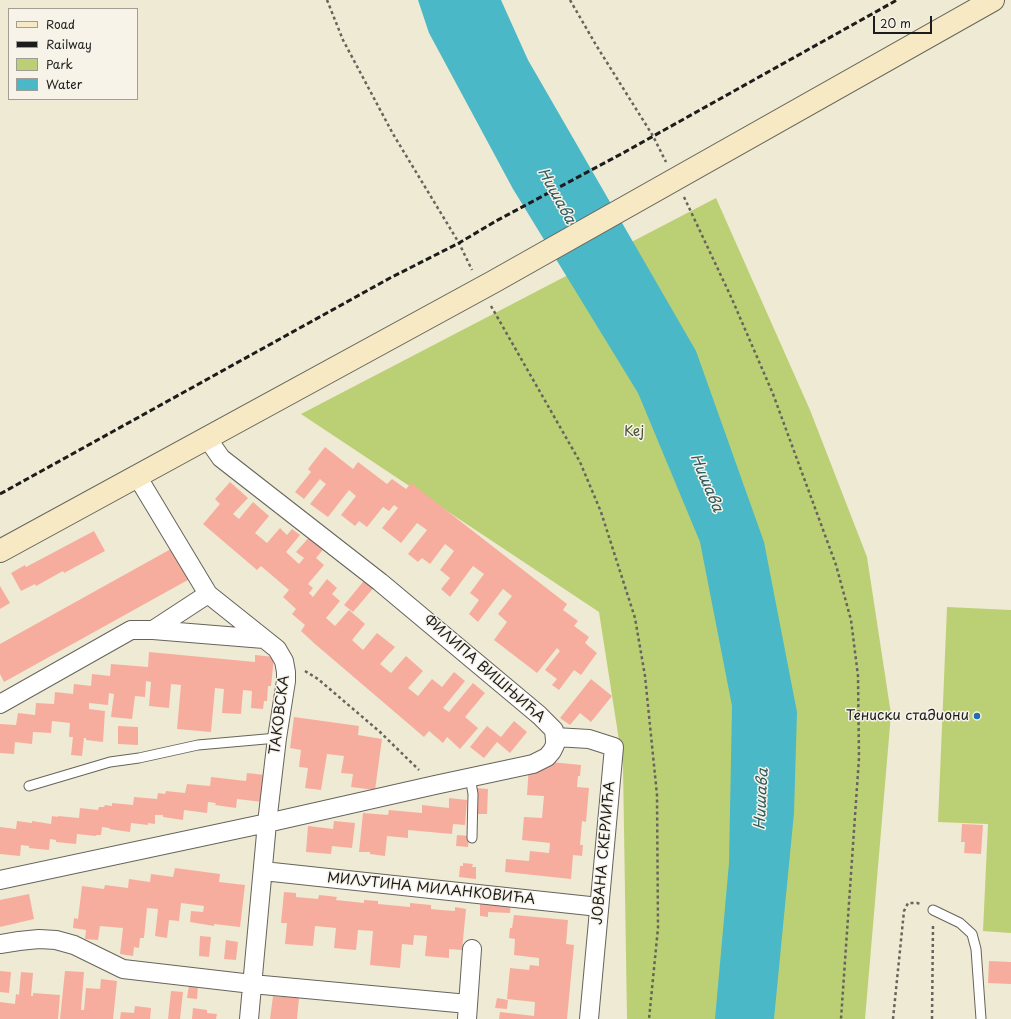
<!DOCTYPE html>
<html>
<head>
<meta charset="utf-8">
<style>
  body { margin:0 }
  #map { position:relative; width:1011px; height:1019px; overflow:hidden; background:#efead3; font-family:"Playpen Sans",sans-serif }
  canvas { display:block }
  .legend { position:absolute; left:8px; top:8px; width:130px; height:92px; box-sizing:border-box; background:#f7f3e8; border:1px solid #9f9d96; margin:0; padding:5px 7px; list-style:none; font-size:12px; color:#1c1c1c }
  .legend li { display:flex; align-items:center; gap:8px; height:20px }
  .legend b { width:20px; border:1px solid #9f9d96 }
  .scale { position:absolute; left:873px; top:16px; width:59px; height:18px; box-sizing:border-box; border:2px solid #1c1c1c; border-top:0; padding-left:5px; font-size:12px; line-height:14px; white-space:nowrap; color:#1c1c1c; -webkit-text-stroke:3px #f7f3e8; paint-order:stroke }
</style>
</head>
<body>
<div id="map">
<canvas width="1011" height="1019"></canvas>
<ul class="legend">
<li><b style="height:5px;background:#f6e9c3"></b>Road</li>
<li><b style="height:5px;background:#1c1c1c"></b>Railway</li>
<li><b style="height:11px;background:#bbd074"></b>Park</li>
<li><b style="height:11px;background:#4bb8c7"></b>Water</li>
</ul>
<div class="scale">20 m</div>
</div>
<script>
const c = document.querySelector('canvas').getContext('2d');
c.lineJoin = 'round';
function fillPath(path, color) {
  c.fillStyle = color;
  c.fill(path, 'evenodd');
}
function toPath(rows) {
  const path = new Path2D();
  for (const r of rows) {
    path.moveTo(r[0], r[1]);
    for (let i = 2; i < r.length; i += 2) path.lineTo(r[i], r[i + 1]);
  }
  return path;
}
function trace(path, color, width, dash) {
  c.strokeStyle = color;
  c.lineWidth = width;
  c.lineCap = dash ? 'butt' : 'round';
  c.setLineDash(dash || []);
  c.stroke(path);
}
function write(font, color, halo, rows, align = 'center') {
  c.font = font + ' "Playpen Sans",sans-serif';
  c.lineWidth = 3;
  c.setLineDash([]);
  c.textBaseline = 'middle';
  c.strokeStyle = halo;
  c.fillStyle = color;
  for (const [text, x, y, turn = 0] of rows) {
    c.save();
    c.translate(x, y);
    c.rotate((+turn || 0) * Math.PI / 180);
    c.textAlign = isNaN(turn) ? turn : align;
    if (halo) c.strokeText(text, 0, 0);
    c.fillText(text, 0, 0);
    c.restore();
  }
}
const green = toPath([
  [716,198,810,410,867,557,891,714,865,1019,627,1019,623,766,599,612,301,414],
  [947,607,1011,610,1011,933,983,931,988,824,938,822]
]);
const water = toPath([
  [418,0,501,0,528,60,696,351,764,542,797,712,794,813,774,1019,715,1019,729,863,732,706,700,542,638,393,513,189,429,33]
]);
const building = toPath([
  [325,447,353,469,358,462,387,484,392,479,406,489,411,483,567,604,563,610,578,621,574,626,589,637,585,643,597,653,581,675,574,670,559,690,552,685,557,679,545,670,560,651,557,648,537,673,494,640,507,622,498,614,512,596,503,589,478,622,469,614,479,600,470,593,484,574,473,566,450,597,441,589,450,578,440,570,454,551,445,544,430,564,422,558,418,562,408,554,427,530,417,523,401,543,382,528,398,508,394,505,389,511,383,507,367,527,359,521,355,526,341,515,356,496,349,490,328,517,310,504,326,484,322,481,320,479,304,499,295,492,311,472,308,469],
  [230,482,248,498,233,514,239,519,253,502,269,516,255,533,267,543,280,528,287,535,292,529,300,535,286,552,299,564,304,558,296,552,312,534,326,546,316,558,324,565,308,584,313,588,309,593,313,597,327,579,337,588,332,594,340,601,326,618,335,626,349,610,365,624,352,640,363,650,377,633,395,647,380,664,391,673,406,656,423,671,408,688,418,696,432,679,442,687,454,672,465,681,443,708,449,712,473,683,485,693,465,717,478,728,460,749,447,737,443,743,429,731,424,737,315,644,301,631,305,625,292,614,296,609,283,597,289,590,261,566,257,570,203,524,220,504,215,499],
  [94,531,105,551,64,573,63,571,36,586,35,584,21,591,11,573,25,565,26,567],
  [178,545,195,576,4,682,0,674,0,644],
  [367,577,376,585,353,612,344,605],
  [0,586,10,603,0,609],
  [149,652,255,662,255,655,274,657,271,686,268,686,267,701,264,701,263,709,251,708,252,691,243,690,241,714,222,713,224,689,215,688,211,732,177,729,181,685,171,684,169,708,149,706,151,682,146,681,145,697,135,696,132,719,111,717,114,694,109,693,108,705,89,703,89,709,105,711,103,742,86,740,86,738,84,738,82,756,71,755,73,737,69,737,70,723,52,721,51,733,33,732,32,744,15,742,14,754,0,753,0,724,16,725,18,713,35,715,36,703,54,704,55,692,73,694,74,684,91,686,92,674,110,676,111,664,148,667],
  [591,679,612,696,591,722,580,713,570,725,560,718],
  [294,717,359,726,358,735,382,739,375,790,351,787,353,774,341,773,344,756,327,754,321,790,305,788,308,768,299,767,301,750,290,748],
  [514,721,527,732,510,753,497,742,484,758,470,747,487,726,501,737],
  [118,726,138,727,138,745,118,744],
  [551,762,581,765,580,776,578,776,577,787,589,788,586,822,582,821,580,845,583,845,582,856,573,855,571,879,505,872,506,859,529,861,530,851,549,853,550,843,522,840,524,817,542,818,544,796,527,795,529,765,550,766],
  [247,773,265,775,263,802,237,799,236,808,215,805,216,803,208,802,207,813,184,810,183,820,163,817,163,815,155,815,155,824,148,823,148,825,131,823,130,832,109,829,110,828,102,827,101,835,96,835,96,836,77,834,76,844,56,842,56,840,50,839,49,850,29,848,29,846,21,845,20,856,0,854,0,827,16,829,17,821,32,823,32,821,51,824,52,816,58,817,58,816,79,818,80,808,98,810,99,807,104,807,105,805,112,806,112,803,133,805,134,797,157,799,158,793,165,794,166,791,185,793,187,784,210,786,211,777,246,781],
  [477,788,488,789,487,814,476,814],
  [449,798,467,800,465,825,453,824,452,834,408,830,408,838,387,836,385,856,370,854,370,852,359,852,363,813,388,815,389,810,422,813,422,805,449,808],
  [334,821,355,823,352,848,332,846,331,854,306,852,308,826,333,829],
  [962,824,983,825,981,854,964,853,965,842,961,842],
  [457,835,469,836,468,847,456,846],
  [463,863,473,864,472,867,476,867,476,879,459,877,460,866,463,866],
  [175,868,220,874,219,882,245,885,240,927,214,924,214,926,190,922,191,911,203,912,204,906,181,903,179,921,169,920,167,938,155,936,158,909,147,908,144,938,140,938,139,948,134,947,133,956,120,954,123,928,100,926,98,940,85,939,86,930,73,928,74,918,78,919,82,886,104,889,105,885,128,888,129,879,150,882,151,874,173,877],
  [284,892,296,893,296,897,318,899,319,895,329,896,337,897,336,900,364,903,364,900,378,901,378,904,410,907,410,903,431,905,431,909,441,910,455,911,455,907,466,909,462,950,449,949,449,958,425,956,427,936,414,935,413,945,402,944,400,968,370,965,373,931,358,930,356,950,334,948,336,928,315,926,313,946,285,944,287,923,281,923],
  [29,894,34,919,0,927,0,900],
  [480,899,511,900,510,913,488,912,488,917,480,916],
  [514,915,568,920,566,944,574,945,567,1019,499,1019,500,1012,534,1016,535,1002,507,999,510,968,529,970,530,965,539,966,539,958,514,955,515,939,509,938,510,928,512,928],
  [200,936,211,937,209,957,199,956],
  [226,940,238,942,236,960,224,959],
  [989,961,1011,962,1011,984,988,983],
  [0,971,11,972,9,993,0,992],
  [65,971,84,972,81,1010,84,1010,86,988,100,989,101,979,117,981,113,1019,60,1019],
  [21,972,33,973,31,996,33,996,33,993,60,995,58,1019,0,1019,0,1002,15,1004,16,994,19,995],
  [189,985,198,986,197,999,187,998],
  [171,991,183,992,180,1019,168,1019],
  [273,996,299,998,297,1019,270,1019],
  [497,998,508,1000,507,1009,495,1008],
  [135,1006,151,1008,150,1019,120,1019,121,1012,134,1013],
  [193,1008,207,1010,207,1013,217,1014,216,1019,192,1019]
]);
const path = toPath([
  [327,0,343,40,393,134,459,243,472,270],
  [570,0,596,45,653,136,666,162],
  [684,197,732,299,773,394,836,565,851,620,858,676,859,758,841,1019],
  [491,306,580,462,601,512,635,618,645,676,657,795,658,928,649,1019],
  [305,671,318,679,380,732,419,770],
  [893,1019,904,911,908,903,917,903,921,904],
  [932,1019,933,926]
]);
const lane = toPath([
  [470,777,473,794,472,838],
  [29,786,110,762,139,758,198,745,277,738],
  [933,910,960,923,972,934,976,949,981,1019]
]);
const street = toPath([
  [137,476,208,594,277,649,284,661,286,672,286,681,277,738,267,823,249,1019],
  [153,630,208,594],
  [0,704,131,630,153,630,264,639],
  [555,737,589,739,614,747,589,1019],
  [263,871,599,907],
  [0,880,267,823,435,785,533,764,547,757,552,751,555,745,555,740,554,730,539,715,380,582,221,458,207,438],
  [0,944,19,941,39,939,56,940,74,945,123,969,252,984,468,1004],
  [467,1019,472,949]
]);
const secondary = toPath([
  [0,551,493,282,993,0]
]);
const rail = toPath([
  [0,494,390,278,459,243,496,221,623,153,897,0]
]);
const markers = [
  [977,716,4,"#1f6fb2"]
];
const parkNames = [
  ["Кеј",634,432]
];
const streetNames = [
  ["ФИЛИПА ВИШЊИЋА",484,669,41],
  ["ТАКОВСКА",280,715,-83],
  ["ЈОВАНА СКЕРЛИЋА",604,853,-85],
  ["МИЛУТИНА МИЛАНКОВИЋА",431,889,6]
];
const poiNames = [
  ["Тениски стадиони",969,716]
];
const waterNames = [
  ["Нишава",556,196,61],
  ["Нишава",706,483,67],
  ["Нишава",762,799,-87]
];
fillPath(green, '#bbd074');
fillPath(water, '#4bb8c7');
fillPath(building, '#f7ad9e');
trace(lane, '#66645c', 11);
trace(street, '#66645c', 20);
trace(secondary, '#66645c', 24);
trace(path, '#66645c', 2.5, [3, 3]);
trace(lane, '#fff', 9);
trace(street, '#fff', 18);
trace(secondary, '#f6e9c3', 22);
trace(rail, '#1c1c1c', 3, [6, 3]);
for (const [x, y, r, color] of markers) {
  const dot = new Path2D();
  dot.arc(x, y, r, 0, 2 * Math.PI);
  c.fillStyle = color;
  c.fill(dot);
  trace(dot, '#f7f3e8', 1.5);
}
write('14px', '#4c5236', '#f7f3e8', parkNames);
write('14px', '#1c1c1c', '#f7f3e8', streetNames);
write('14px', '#1c1c1c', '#f7f3e8', poiNames, 'right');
write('italic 15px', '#2f5a60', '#f7f3e8', waterNames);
</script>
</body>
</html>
